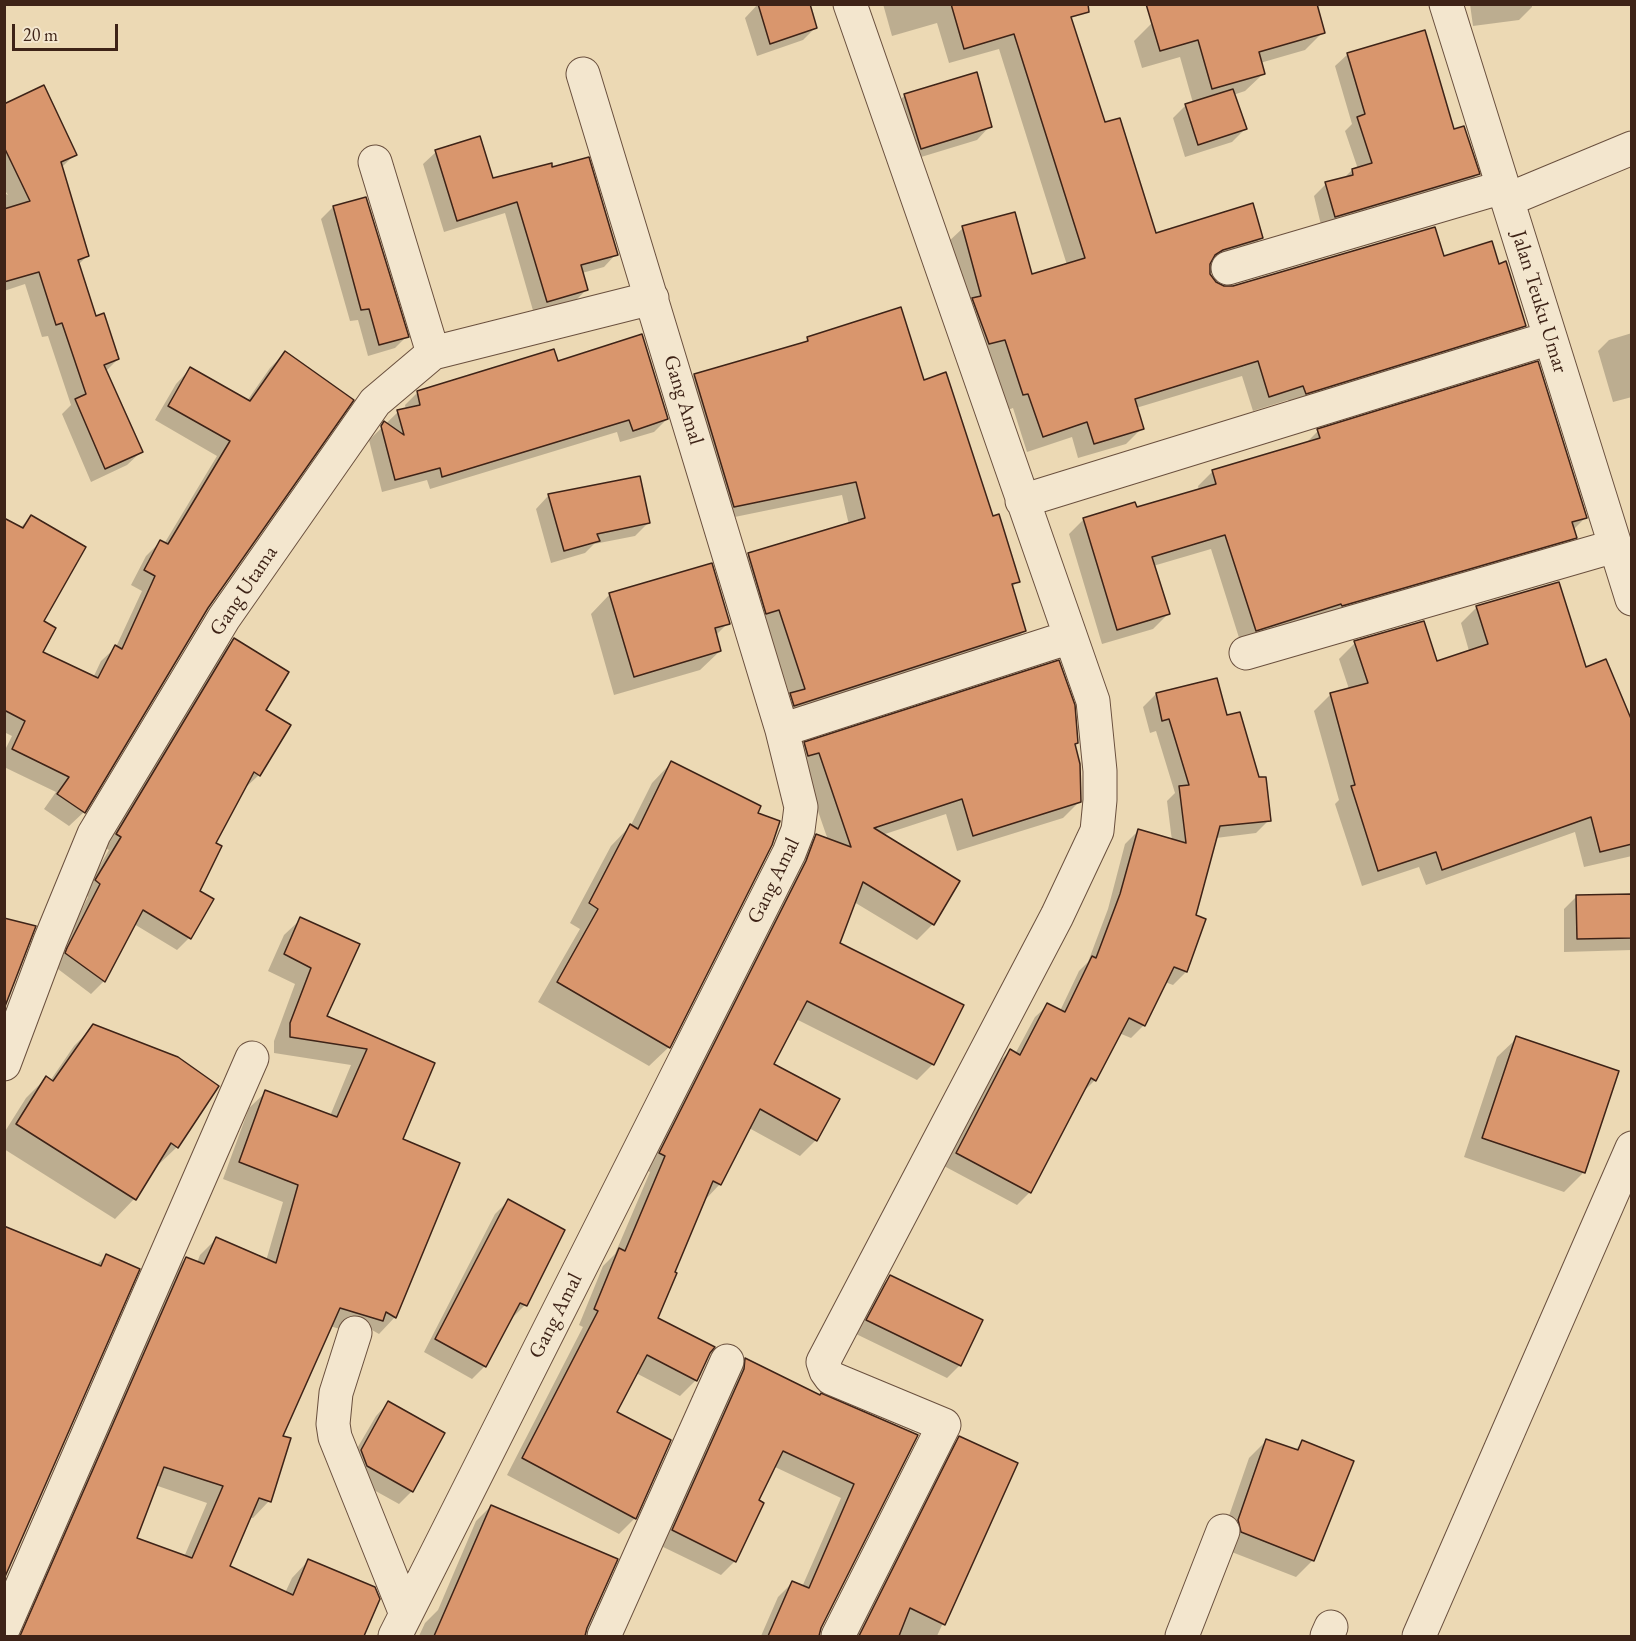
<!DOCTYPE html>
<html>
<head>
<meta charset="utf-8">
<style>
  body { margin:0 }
  #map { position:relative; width:1636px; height:1641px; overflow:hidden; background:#ecd9b4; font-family:"EB Garamond",serif }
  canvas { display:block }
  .frame { position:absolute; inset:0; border:6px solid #3e2317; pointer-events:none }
  .scale { position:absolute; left:12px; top:24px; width:106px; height:27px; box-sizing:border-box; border:3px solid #3e2317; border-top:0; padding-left:8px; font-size:18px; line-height:21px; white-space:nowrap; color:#3e2317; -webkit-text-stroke:4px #f3e6ce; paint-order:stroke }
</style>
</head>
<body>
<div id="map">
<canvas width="1636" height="1641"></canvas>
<div class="frame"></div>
<div class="scale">20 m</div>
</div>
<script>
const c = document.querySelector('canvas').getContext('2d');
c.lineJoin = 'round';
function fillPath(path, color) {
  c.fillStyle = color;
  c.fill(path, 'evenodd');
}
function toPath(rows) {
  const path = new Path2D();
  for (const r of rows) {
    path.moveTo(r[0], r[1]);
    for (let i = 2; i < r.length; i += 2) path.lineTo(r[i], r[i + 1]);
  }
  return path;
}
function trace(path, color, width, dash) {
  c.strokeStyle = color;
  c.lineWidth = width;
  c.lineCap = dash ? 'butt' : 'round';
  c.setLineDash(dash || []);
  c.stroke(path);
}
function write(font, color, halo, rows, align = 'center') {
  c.font = font + ' "EB Garamond",serif';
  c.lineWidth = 6;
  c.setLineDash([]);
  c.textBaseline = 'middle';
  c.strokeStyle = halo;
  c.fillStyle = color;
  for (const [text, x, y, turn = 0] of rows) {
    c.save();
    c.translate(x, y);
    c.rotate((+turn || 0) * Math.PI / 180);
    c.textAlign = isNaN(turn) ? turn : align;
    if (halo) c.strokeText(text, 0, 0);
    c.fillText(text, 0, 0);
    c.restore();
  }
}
const shadow = toPath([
  [758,4,816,27,803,40,757,56,745,18],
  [883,4,1081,4,1067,9,1104,124,1155,235,1261,238,1245,253,1208,264,1209,274,1215,283,1224,288,1443,257,1498,265,1524,325,1509,341,1291,408,1288,400,1253,411,1242,376,1136,408,1142,428,1126,444,1078,458,1072,437,1027,452,1013,408,1008,410,947,243,963,228,1031,276,1067,265,999,49,949,63,937,23,892,36],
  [1470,4,1532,4,1532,7,1519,20,1473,26],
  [1152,23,1323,32,1305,50,1260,63,1263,74,1245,91,1233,95,1245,129,1232,142,1185,157,1173,118,1186,105,1193,103,1180,57,1142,68,1134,41],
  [1348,54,1453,131,1478,174,1465,186,1322,229,1314,196,1326,184,1343,179,1352,170,1358,169,1345,131,1352,124,1335,66],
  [905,95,990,126,977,140,908,161,892,108],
  [4,106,75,154,61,168,87,256,78,265,95,318,118,359,105,372,141,452,127,465,91,482,62,414,71,405,48,336,42,337,25,284,4,291,4,193,8,195,4,189],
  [436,152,492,180,551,169,616,254,604,267,582,273,586,290,574,302,534,314,505,213,444,232,423,164],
  [365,199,407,336,395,348,368,356,358,320,350,321,321,219,333,207],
  [1632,333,1632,397,1613,402,1598,351,1609,340],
  [808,339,923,382,1018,581,1011,588,1024,631,1010,645,780,719,777,709,790,696,765,623,735,568,749,554,849,525,842,495,720,520,680,389,694,375,802,345],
  [285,353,207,608,84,812,69,826,44,809,56,792,4,767,4,752,12,736,4,732,4,520,20,528,31,517,42,622,41,653,93,678,101,661,116,647,142,591,131,585,146,556,160,542,164,544,217,456,155,420,176,384,190,369,247,401,270,368],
  [557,363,667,419,654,432,620,442,617,432,430,489,427,480,382,492,369,440,398,412,406,410,405,405,418,392],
  [1318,431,1585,518,1573,530,1575,537,1561,552,1241,644,1211,549,1153,566,1168,614,1153,629,1102,644,1069,534,1084,519,1136,509,1199,491,1198,486,1212,472,1305,444],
  [639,478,648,523,635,536,594,544,585,553,551,563,536,509,548,496],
  [610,594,728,623,715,636,720,651,700,670,614,695,591,614],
  [1477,607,1585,669,1632,725,1632,856,1584,867,1575,832,1426,885,1419,867,1362,886,1335,804,1339,800,1314,711,1331,694,1349,689,1339,659,1355,643,1437,662,1469,651,1461,623],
  [234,639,264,710,259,775,246,787,244,786,214,843,198,892,189,938,177,950,134,924,104,981,91,994,54,966,88,897,84,893,109,850,104,847,222,652],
  [1156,694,1226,717,1269,820,1256,833,1216,838,1194,916,1186,972,1173,985,1165,982,1144,1025,1131,1038,1119,1033,1095,1080,1083,1092,1030,1192,1017,1205,944,1166,997,1064,1010,1051,1015,1054,1035,1017,1048,1005,1060,1011,1079,971,1088,962,1108,909,1125,844,1138,831,1172,841,1167,801,1175,793,1156,731,1150,733,1143,707],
  [805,744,1073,746,1079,802,1063,818,957,851,946,814,882,835,933,924,917,940,854,902,838,944,933,1064,917,1080,796,1019,772,1065,816,1140,800,1156,749,1128,720,1184,704,1201,656,1318,696,1380,680,1396,636,1373,615,1412,635,1518,619,1534,507,1475,583,1327,579,1325,603,1266,615,1254,650,1172,644,1169,801,852,816,836,828,840,803,768,789,760],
  [671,763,669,1047,649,1066,538,1002,580,929,570,923,611,846,631,825,652,783],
  [1577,896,1632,904,1632,950,1564,952,1564,909],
  [301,919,325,1017,433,1064,401,1140,395,1317,379,1334,372,1330,365,1337,330,1326,281,1437,269,1501,253,1518,249,1517,228,1567,285,1593,292,1578,308,1561,378,1599,363,1636,12,1636,170,1275,186,1258,197,1263,200,1255,216,1239,266,1261,283,1202,223,1179,249,1108,266,1092,330,1116,351,1065,274,1053,274,1041,295,984,268,971,284,935],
  [155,1485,207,1503,184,1557,135,1538],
  [94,1026,177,1147,157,1166,155,1166,134,1199,115,1219,4,1149,4,1133,26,1098,46,1078,50,1081,74,1046],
  [1517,1038,1584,1172,1564,1192,1464,1157,1497,1057],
  [508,1201,563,1230,525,1305,512,1318,510,1317,485,1366,472,1379,424,1352,495,1214],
  [106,1256,4,1575,96,1265],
  [890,1277,981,1321,960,1365,947,1378,854,1333,877,1290],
  [746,1360,819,1396,916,1435,820,1627,818,1636,761,1636,778,1597,792,1583,802,1587,841,1498,775,1467,757,1501,735,1561,721,1575,659,1545,732,1374],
  [388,1403,412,1491,399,1504,354,1479,348,1464,376,1416],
  [960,1438,1016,1464,937,1636,853,1636,945,1452],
  [1266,1441,1294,1451,1303,1442,1313,1560,1296,1577,1224,1549,1221,1539,1249,1458],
  [491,1506,585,1628,584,1636,419,1636,425,1623,438,1610,476,1521]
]);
const building = toPath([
  [758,4,810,4,817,28,770,44,758,4],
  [951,4,1088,4,1089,12,1071,17,1105,122,1120,118,1156,233,1253,203,1263,238,1223,250,1215,255,1210,264,1210,274,1216,282,1224,286,1233,286,1435,227,1444,256,1492,241,1499,264,1506,261,1526,326,1306,394,1303,386,1269,397,1258,361,1135,399,1144,429,1094,444,1087,422,1043,437,1028,394,1023,395,1005,340,989,344,972,298,981,296,962,226,1015,212,1032,274,1085,258,1014,34,964,49,951,4],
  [1146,4,1317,4,1325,33,1259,52,1265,74,1212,89,1198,40,1160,51,1146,4],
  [1425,30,1454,129,1464,126,1480,174,1335,217,1325,182,1353,175,1352,169,1372,163,1357,117,1365,114,1347,53,1425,30],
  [977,72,992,127,921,149,904,94,977,72],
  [44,85,77,155,61,162,89,256,78,260,96,316,104,313,119,359,104,365,143,452,105,469,75,399,86,394,62,323,56,325,39,272,4,282,4,209,30,201,4,147,4,104,44,85],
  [1233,89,1247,129,1198,145,1185,104,1233,89],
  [480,136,493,178,552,163,552,167,589,157,618,255,581,265,588,290,547,302,517,202,457,221,435,150,480,136],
  [366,197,409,337,379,345,369,309,361,310,333,206,366,197],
  [901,307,924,380,946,372,993,516,999,514,1020,582,1012,584,1026,631,794,706,790,693,805,689,779,610,766,614,748,553,865,518,856,482,734,507,694,374,808,341,807,337,901,307],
  [642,334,668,419,633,431,629,420,442,477,440,468,395,480,381,426,384,421,404,435,397,410,420,405,417,391,554,349,558,361,642,334],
  [285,351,354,400,208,608,85,813,57,794,69,777,12,749,25,721,4,710,4,518,23,528,31,515,86,547,44,621,56,628,43,652,98,678,115,645,122,649,155,576,144,570,160,540,168,544,230,441,168,406,190,367,250,401,285,351],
  [1538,361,1587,518,1572,522,1577,538,1342,606,1341,604,1256,631,1225,535,1152,557,1170,614,1117,630,1083,518,1135,502,1137,507,1216,484,1212,470,1320,438,1317,429,1538,361],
  [640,476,650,523,597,534,600,541,564,551,548,494,640,476],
  [712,563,730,624,715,628,721,651,634,677,609,593,712,563],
  [1559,582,1586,667,1606,659,1632,721,1632,844,1600,852,1591,817,1442,870,1436,852,1378,871,1351,786,1355,785,1330,693,1368,683,1354,641,1424,621,1437,661,1488,644,1476,606,1559,582],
  [234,638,289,672,266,710,291,725,260,776,254,772,216,843,222,846,200,891,214,899,191,939,143,910,105,982,65,953,67,948,100,884,95,880,121,837,116,834,234,638],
  [1059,660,1075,705,1078,743,1075,744,1080,764,1081,802,973,836,962,799,874,828,960,881,934,925,863,882,840,943,964,1005,934,1065,807,1001,774,1064,840,1099,817,1141,760,1109,721,1185,713,1181,675,1272,677,1273,658,1318,715,1347,710,1353,697,1381,647,1355,617,1412,671,1440,636,1519,522,1458,598,1311,594,1309,619,1248,625,1251,665,1156,659,1153,806,861,816,834,851,847,819,753,808,756,804,742,1059,660],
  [1217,678,1227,715,1240,712,1259,777,1266,777,1271,821,1220,826,1196,915,1206,919,1187,972,1174,967,1145,1026,1129,1018,1096,1081,1091,1078,1031,1193,956,1153,1010,1049,1020,1055,1047,1003,1065,1012,1092,956,1096,958,1120,894,1138,829,1186,843,1179,786,1189,785,1169,719,1162,721,1156,693,1217,678],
  [671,761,761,806,758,813,780,821,772,845,670,1048,557,982,598,909,589,903,630,824,638,829,671,761],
  [1632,894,1632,938,1577,939,1576,895,1632,894],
  [300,917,360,944,327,1016,435,1063,403,1139,460,1163,396,1318,386,1312,383,1321,340,1308,283,1436,291,1438,271,1502,259,1498,230,1566,293,1595,308,1559,375,1587,380,1599,364,1636,20,1636,186,1257,204,1264,216,1237,276,1263,298,1185,239,1162,265,1090,337,1117,367,1049,290,1037,290,1023,311,968,284,954,300,917],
  [164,1467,223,1486,192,1558,137,1538,164,1467],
  [4,918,36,926,4,1009,4,918],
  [93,1024,178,1057,219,1086,178,1148,171,1143,136,1200,16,1124,46,1076,53,1081,93,1024],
  [1516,1036,1619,1071,1585,1173,1482,1138,1516,1036],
  [508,1199,565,1230,527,1306,520,1303,486,1367,435,1339,508,1199],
  [4,1226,101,1266,106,1254,140,1269,4,1579,4,1226],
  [890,1275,983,1320,961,1366,866,1320,890,1275],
  [745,1358,820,1395,821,1393,918,1435,821,1628,819,1636,768,1636,792,1581,809,1588,854,1484,783,1451,759,1500,764,1503,736,1562,672,1530,744,1369,745,1358],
  [388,1401,445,1433,413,1492,367,1466,361,1450,388,1401],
  [959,1436,1018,1463,945,1625,910,1608,899,1636,859,1636,959,1436],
  [1266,1439,1298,1450,1302,1440,1354,1461,1314,1561,1241,1532,1238,1520,1266,1439],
  [491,1505,618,1559,587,1628,585,1636,434,1636,491,1505]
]);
const minor = toPath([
  [1446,4,1632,599],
  [375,162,433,353],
  [1507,200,1632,148],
  [1228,268,1503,187],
  [1022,501,1550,338],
  [1246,653,1615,546],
  [782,730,1070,637],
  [4,1064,50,941,94,834,224,618,375,402,433,353,652,298],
  [355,1333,336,1393,333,1424,335,1437,406,1614],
  [4,1627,252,1058],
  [395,1636,789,853,798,830,801,807,782,730,583,74],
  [604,1636,727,1361],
  [838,1636,944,1425,831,1378,826,1371,823,1362,1057,916,1097,831,1100,800,1100,771,1093,701,850,4],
  [1182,1636,1223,1531],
  [1327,1636,1331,1627],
  [1419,1636,1632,1148]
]);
const streetNames = [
  ["Jalan Teuku Umar",1539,302,73],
  ["Gang Amal",683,400,73],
  ["Gang Utama",244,591,-56],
  ["Gang Amal",774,881,-64],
  ["Gang Amal",556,1316,-63]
];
fillPath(shadow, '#0003');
fillPath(building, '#d9966d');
trace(building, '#3e2317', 1.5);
trace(minor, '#6a503e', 35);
trace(minor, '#f3e6ce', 33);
write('21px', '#3e2317', '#f3e6ce', streetNames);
</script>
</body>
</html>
